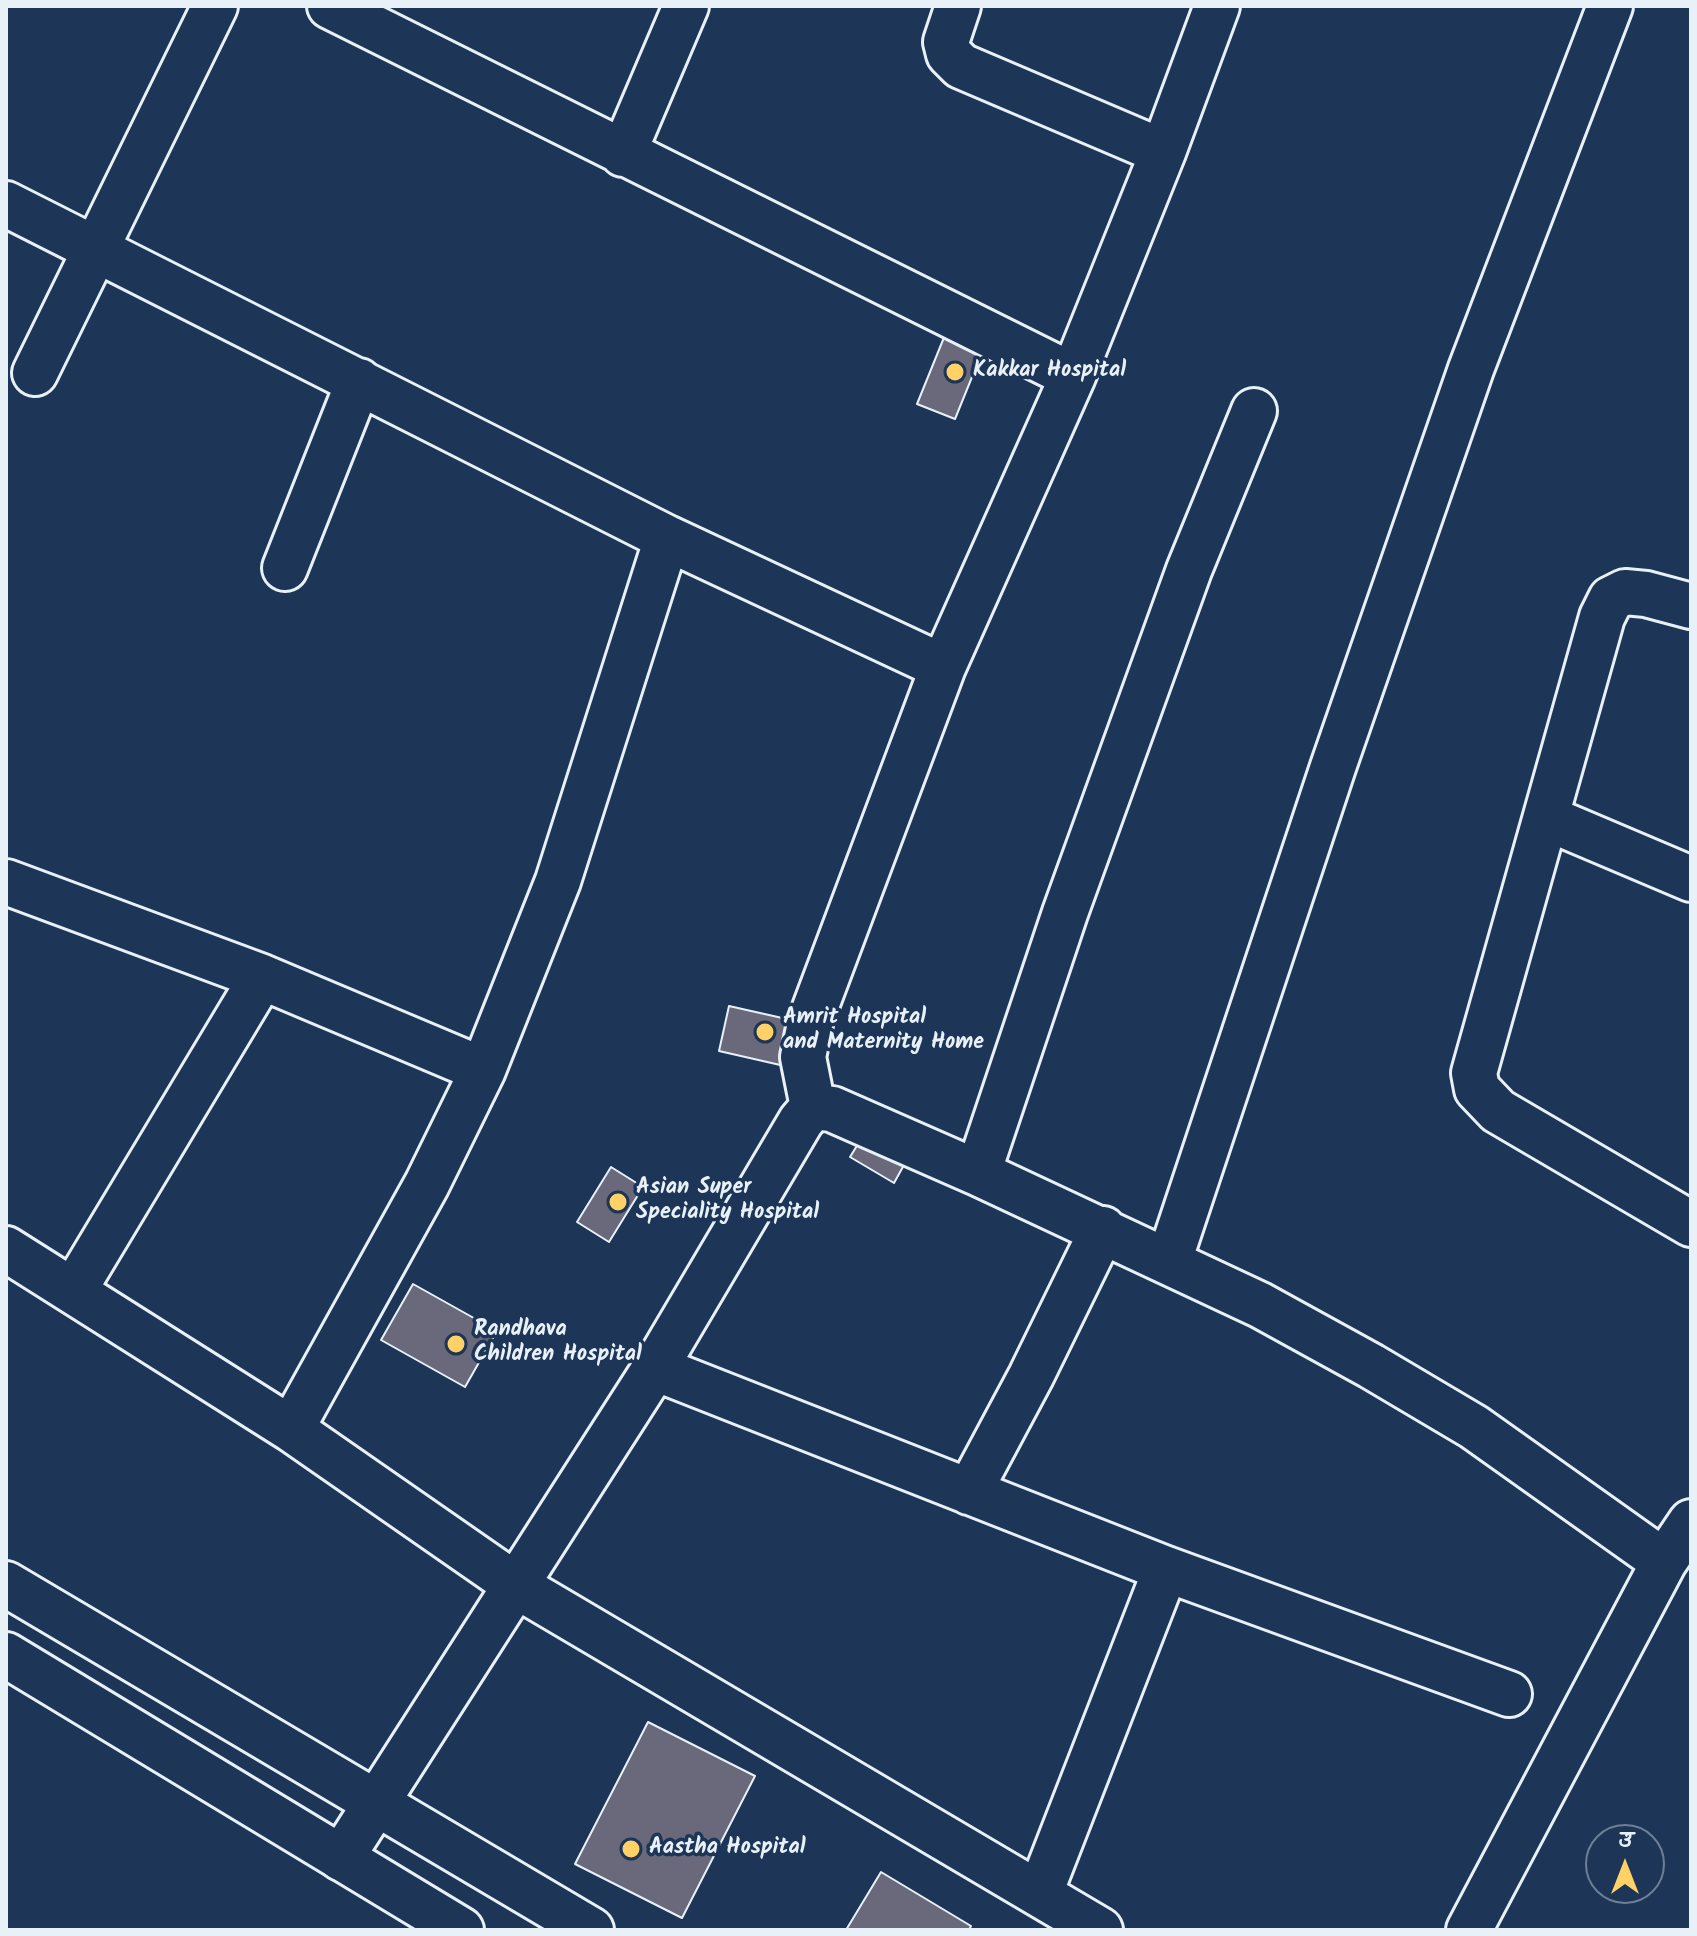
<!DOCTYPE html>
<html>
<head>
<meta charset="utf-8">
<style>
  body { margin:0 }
  #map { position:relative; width:1697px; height:1936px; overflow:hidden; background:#1d3557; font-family:Kalam,"Playpen Sans Deva",sans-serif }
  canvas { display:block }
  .frame { position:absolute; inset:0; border:8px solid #e8f1f8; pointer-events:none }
  .north { position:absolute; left:1585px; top:1824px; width:80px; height:80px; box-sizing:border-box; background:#1d3557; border:2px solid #6e8097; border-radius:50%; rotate:0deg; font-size:22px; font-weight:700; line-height:32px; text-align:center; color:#e8f1f8 }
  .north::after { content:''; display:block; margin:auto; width:28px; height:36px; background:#ffd166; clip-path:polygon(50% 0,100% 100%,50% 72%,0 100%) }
</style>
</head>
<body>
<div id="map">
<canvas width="1697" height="1936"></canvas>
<div class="frame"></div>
<div class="north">उ</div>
</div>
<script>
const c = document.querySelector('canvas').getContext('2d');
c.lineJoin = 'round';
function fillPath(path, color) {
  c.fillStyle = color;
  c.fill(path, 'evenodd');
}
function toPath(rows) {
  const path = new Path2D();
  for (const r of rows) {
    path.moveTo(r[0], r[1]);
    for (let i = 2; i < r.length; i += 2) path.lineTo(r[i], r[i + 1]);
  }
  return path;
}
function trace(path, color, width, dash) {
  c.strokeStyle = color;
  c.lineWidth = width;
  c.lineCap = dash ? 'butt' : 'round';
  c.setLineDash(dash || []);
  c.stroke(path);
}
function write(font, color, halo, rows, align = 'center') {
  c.font = font + ' Kalam,sans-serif';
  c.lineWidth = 7;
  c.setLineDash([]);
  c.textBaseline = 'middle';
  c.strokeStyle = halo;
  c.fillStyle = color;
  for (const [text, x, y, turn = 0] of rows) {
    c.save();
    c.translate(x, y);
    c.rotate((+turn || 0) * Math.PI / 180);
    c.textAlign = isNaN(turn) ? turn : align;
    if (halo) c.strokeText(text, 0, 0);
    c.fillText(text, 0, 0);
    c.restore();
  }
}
const building = toPath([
  [947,330,985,345,955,419,917,404,947,330],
  [729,1006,800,1022,789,1067,719,1051,729,1006],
  [866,1131,909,1156,894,1183,850,1157,866,1131],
  [611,1167,643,1187,609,1242,577,1222,611,1167],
  [413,1284,497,1331,465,1387,381,1340,413,1284],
  [648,1722,755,1776,682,1918,575,1864,648,1722],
  [881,1872,971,1926,969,1930,846,1930,881,1872]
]);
const street = toPath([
  [330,6,1073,376],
  [958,6,946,42,949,54,961,66,1163,152],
  [623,154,686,6],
  [6,204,667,538,943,667],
  [35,373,215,6],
  [285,568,359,381],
  [1691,606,1646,594,1625,592,1611,599,1602,617,1474,1073,1477,1089,1498,1111,1691,1224],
  [1547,818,1691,879],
  [6,882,262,977,483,1070],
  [813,1107,803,1057,811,1019,943,667,1073,376,1163,152,1217,6],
  [978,1173,1065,913,1189,570,1254,411],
  [6,1249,291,1429,517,1586,1100,1930],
  [1169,1261,1333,767,1471,369,1610,6],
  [74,1290,262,977],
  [655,1368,1166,1569,1509,1694],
  [291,1429,427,1184,483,1070,558,881,667,538],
  [969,1492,1031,1376,1103,1229],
  [341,1858,655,1368,801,1121,813,1107,832,1109,978,1173,1260,1305,1371,1366,1474,1427,1664,1562],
  [1040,1893,1166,1569],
  [1469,1930,1664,1562,1691,1522]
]);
const secondary = toPath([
  [6,1584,591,1930],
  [6,1655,461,1930]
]);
const markers = [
  [955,372,10,"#ffd166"],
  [765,1032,10,"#ffd166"],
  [618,1202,10,"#ffd166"],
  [456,1344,10,"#ffd166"],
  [631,1849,10,"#ffd166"]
];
const poiNames = [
  ["Kakkar Hospital",973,372],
  ["Amrit Hospital",783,1019],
  ["and Maternity Home",783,1044],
  ["Asian Super",636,1189],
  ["Speciality Hospital",636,1214],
  ["Randhava",474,1331],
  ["Children Hospital",474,1356],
  ["Aastha Hospital",649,1849]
];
fillPath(building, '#6a697b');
trace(building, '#e8f1f8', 2);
trace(street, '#e8f1f8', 50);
trace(secondary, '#e8f1f8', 50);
trace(street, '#1d3557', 44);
trace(secondary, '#1d3557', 44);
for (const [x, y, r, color] of markers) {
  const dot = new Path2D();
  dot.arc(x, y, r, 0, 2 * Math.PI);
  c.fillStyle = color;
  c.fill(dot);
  trace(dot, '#1d3557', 3);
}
write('bold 22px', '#e8f1f8', '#1d3557', poiNames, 'left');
</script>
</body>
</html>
